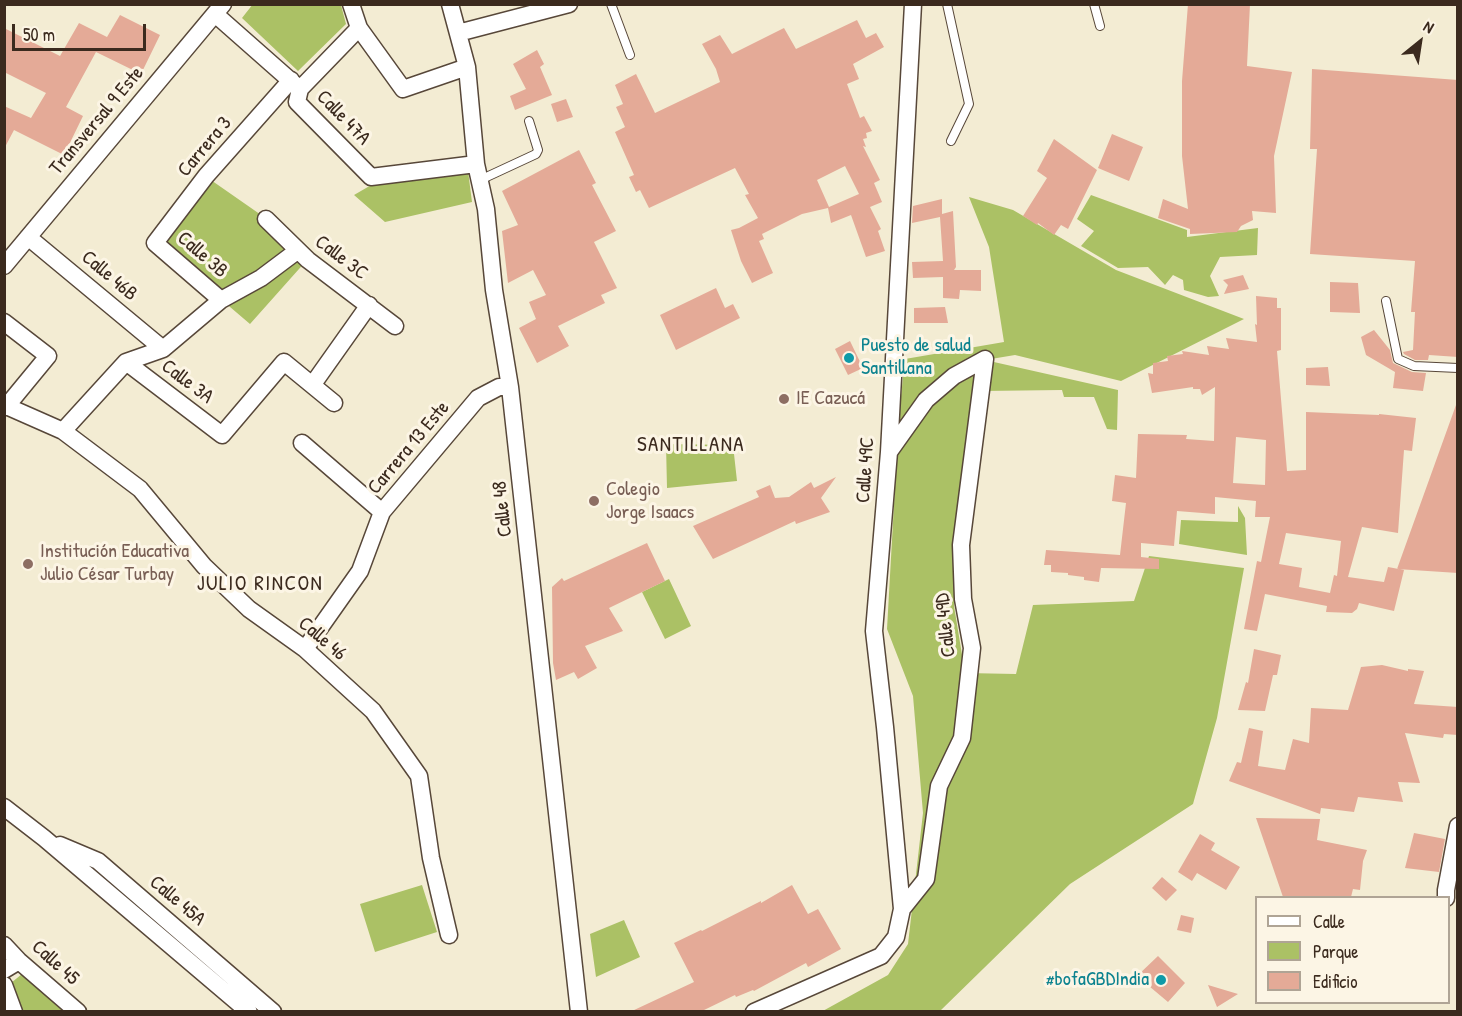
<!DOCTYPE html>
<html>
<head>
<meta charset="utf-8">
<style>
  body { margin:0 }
  #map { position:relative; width:1462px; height:1016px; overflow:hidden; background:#f3ecd3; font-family:"Patrick Hand",sans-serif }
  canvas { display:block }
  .frame { position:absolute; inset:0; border:6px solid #3b2a1e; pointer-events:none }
  .legend { position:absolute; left:1255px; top:896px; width:195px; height:108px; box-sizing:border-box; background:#fcf5e5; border:2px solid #afa495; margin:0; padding:8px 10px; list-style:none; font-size:18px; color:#3b2a1e }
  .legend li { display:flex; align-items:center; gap:12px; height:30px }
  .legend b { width:30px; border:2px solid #afa495 }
  .north { position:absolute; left:1390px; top:12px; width:60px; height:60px; -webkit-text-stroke:4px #fcf5e5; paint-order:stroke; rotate:30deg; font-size:16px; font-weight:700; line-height:24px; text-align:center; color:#3b2a1e }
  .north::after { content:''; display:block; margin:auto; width:21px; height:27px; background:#3b2a1e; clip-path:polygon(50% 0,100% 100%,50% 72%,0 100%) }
  .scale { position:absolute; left:12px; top:24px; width:134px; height:27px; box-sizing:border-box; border:3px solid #3b2a1e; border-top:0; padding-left:8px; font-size:18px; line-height:21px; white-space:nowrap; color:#3b2a1e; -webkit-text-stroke:4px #fcf5e5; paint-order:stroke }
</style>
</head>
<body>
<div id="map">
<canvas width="1462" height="1016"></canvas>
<div class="frame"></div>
<ul class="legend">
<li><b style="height:8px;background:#fff"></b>Calle</li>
<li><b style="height:16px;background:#abc165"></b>Parque</li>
<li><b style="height:16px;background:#e4aa97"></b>Edificio</li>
</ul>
<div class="north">N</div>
<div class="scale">50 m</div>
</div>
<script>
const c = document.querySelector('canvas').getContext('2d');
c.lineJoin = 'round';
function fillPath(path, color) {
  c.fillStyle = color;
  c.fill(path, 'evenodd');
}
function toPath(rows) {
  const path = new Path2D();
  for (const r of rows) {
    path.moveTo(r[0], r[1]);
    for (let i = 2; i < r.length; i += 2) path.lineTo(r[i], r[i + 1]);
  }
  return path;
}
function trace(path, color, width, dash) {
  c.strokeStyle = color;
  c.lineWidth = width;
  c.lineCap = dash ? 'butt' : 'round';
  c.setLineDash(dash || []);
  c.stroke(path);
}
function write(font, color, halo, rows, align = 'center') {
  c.font = font + ' "Patrick Hand",sans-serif';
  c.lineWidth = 6;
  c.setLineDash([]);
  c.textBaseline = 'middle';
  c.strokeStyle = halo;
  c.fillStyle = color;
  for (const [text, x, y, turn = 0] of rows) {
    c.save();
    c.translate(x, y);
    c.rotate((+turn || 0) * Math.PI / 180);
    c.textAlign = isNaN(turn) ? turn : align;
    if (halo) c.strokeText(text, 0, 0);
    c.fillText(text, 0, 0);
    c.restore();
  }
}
const green = toPath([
  [253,4,341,5,346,24,298,71,242,18],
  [468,171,472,202,385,222,354,195,373,184],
  [208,178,264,217,307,260,250,324,155,243],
  [1091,195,1187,230,1187,237,1258,228,1257,255,1220,257,1210,276,1219,296,1208,297,1184,290,1183,280,1173,275,1165,285,1148,267,1118,268,1081,246,1094,231,1077,219],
  [969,197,1013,210,1116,270,1244,319,1121,381,1015,355,985,360,1118,390,1117,430,1107,429,1094,397,1064,397,1062,390,982,391,954,606,965,673,1016,674,1033,605,1134,601,1149,556,1244,568,1217,718,1193,804,1070,884,940,1011,821,1012,888,975,908,944,923,813,913,696,887,629,899,415,905,359,1004,342,989,247],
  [666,444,733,445,737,481,667,488],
  [1238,506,1245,518,1247,555,1179,544,1181,520,1238,522],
  [669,579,691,626,665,639,642,592],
  [422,885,437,932,375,952,360,904],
  [624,920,640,957,596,977,590,934],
  [22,974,63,1011,22,1011,11,983]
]);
const building = toPath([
  [1188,4,1250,4,1247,66,1292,72,1274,156,1276,213,1252,211,1253,220,1241,226,1237,232,1190,234,1190,229,1158,218,1163,199,1188,209,1182,156,1182,81],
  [120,15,160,35,141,74,96,52,66,107,83,116,64,155,14,130,4,149,4,106,31,118,46,93,4,72,4,28,60,56,79,23,107,37],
  [857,20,866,38,876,33,884,47,853,64,859,79,847,84,860,118,864,116,872,131,866,133,867,138,863,139,866,147,863,146,880,180,874,183,882,202,870,207,881,229,878,231,885,251,866,257,851,215,831,223,828,208,802,214,762,234,764,239,759,241,773,273,752,283,741,261,731,230,739,228,758,218,745,195,749,194,735,168,649,208,640,190,636,192,629,177,634,175,615,132,625,127,616,107,623,104,615,85,636,74,655,113,720,82,716,69,702,44,720,35,732,54,784,28,796,49],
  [845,166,859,194,829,207,817,180],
  [537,50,544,64,540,67,552,95,515,110,510,96,526,89,513,64],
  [1312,69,1458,80,1458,357,1429,355,1428,360,1415,360,1404,354,1403,352,1413,350,1415,312,1411,312,1415,261,1310,254,1317,149,1310,149],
  [566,99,573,117,557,122,551,104],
  [1112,134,1143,147,1129,181,1098,168],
  [1054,139,1097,170,1068,229,1061,225,1054,235,1038,223,1037,225,1023,216,1047,178,1037,171],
  [579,150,596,183,592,185,616,231,594,242,617,288,601,295,605,303,558,326,569,346,537,363,519,328,536,319,529,302,546,295,533,270,508,283,502,231,518,225,502,191],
  [942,199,942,214,953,211,956,267,954,270,981,270,981,291,960,290,959,299,943,298,943,277,913,278,912,262,943,261,940,217,912,223,913,206],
  [1243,275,1249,289,1224,294,1228,285,1223,280],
  [1330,282,1358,283,1360,313,1330,312],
  [716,288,725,308,733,304,740,318,676,350,660,315],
  [1256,296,1277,298,1277,308,1281,308,1281,350,1277,351,1287,471,1306,470,1306,412,1379,415,1379,414,1416,418,1412,451,1404,450,1398,533,1362,527,1348,577,1384,582,1388,567,1404,570,1394,611,1359,603,1357,609,1352,613,1326,612,1327,606,1265,594,1257,631,1244,629,1257,561,1261,562,1270,517,1255,517,1256,501,1215,497,1215,514,1177,511,1174,546,1141,543,1141,557,1159,559,1159,569,1101,568,1099,582,1084,580,1084,577,1068,575,1068,573,1051,572,1051,565,1044,565,1046,550,1120,555,1126,503,1112,501,1115,475,1136,478,1138,434,1187,435,1186,439,1214,441,1215,387,1202,395,1200,389,1193,389,1193,387,1152,393,1148,373,1153,374,1153,363,1168,361,1167,356,1183,354,1182,351,1209,355,1207,346,1229,349,1226,338,1257,342,1255,324,1257,325],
  [1236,437,1266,440,1265,485,1233,483],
  [1286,533,1341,541,1337,576,1334,575,1330,593,1299,587,1302,568,1279,564],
  [945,307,948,323,914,323,914,308],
  [1374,330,1390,350,1393,363,1412,372,1426,373,1423,391,1393,388,1395,372,1366,355,1361,337],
  [850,341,863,368,848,375,835,349],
  [1328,367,1330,386,1306,385,1306,368],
  [1456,405,1458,405,1458,573,1397,569],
  [836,477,821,498,830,512,796,524,795,521,713,559,693,526,759,497,756,491,770,485,775,498,789,497,811,482,814,488],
  [647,543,665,581,609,608,623,631,585,646,597,668,578,679,574,672,556,680,553,663,552,587,562,578,564,581],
  [1254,649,1281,655,1277,675,1273,675,1265,711,1238,710,1246,682,1248,683],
  [1382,665,1408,671,1408,669,1424,671,1414,704,1458,707,1458,735,1444,734,1443,738,1405,733,1420,783,1398,782,1403,802,1358,797,1354,812,1321,808,1320,814,1229,781,1237,762,1241,763,1249,728,1263,731,1258,766,1285,770,1293,739,1309,743,1311,708,1348,710,1361,667],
  [1256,818,1320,819,1317,840,1367,850,1363,861,1360,890,1353,889,1351,897,1283,897],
  [1414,833,1445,839,1439,872,1405,868],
  [1200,834,1215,843,1211,850,1240,867,1226,890,1197,873,1192,881,1178,872],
  [1162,877,1177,890,1166,901,1152,888],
  [792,885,808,914,818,909,841,949,808,967,806,963,754,991,753,990,736,997,735,995,702,1011,632,1011,694,982,674,943,701,930,702,931,761,901,761,903],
  [1181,915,1194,918,1191,933,1177,930],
  [1158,956,1185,983,1168,1002,1137,976],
  [1208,985,1238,994,1217,1007]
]);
const service = toPath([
  [611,4,630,55],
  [947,4,969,104,951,141],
  [1094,4,1100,26],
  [480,180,536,154,538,150,529,121],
  [1386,301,1398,359,1414,366,1458,368]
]);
const minor = toPath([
  [351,4,359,28,403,89,467,67],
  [450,4,467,67,476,164,486,209,494,290,510,387,579,1012],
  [215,14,300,89,297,102,371,177,476,164],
  [458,33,569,4],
  [300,89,359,28],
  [266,219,308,260,395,326],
  [28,237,163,349],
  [4,266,223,4],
  [221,300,155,243,206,176,291,80],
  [4,322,48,356,6,407],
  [126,362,222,435,284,362,334,403],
  [313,384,369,305],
  [4,405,63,431,140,489,204,566,249,609,305,649,373,711,419,776,431,858,449,935],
  [63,431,126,362,163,349,221,300,261,278,297,251],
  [302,443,382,512],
  [889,452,926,400,954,376,985,359],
  [305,649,360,571,382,512,478,398,499,387,510,387],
  [4,807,44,838,249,1012],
  [60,845,98,861,273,1012],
  [1446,898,1446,890,1458,826],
  [902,909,926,879,939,786,962,738,972,648,963,599,961,545,985,359],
  [4,945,19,961,78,1012],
  [4,970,19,961],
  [4,985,14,1012],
  [754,1012,881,956,896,937,902,909,885,727,874,631,889,452,913,4]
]);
const markers = [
  [849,358,6,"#0f9aa8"],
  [784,399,6,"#8d6e63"],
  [594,501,6,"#8d6e63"],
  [28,564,6,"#8d6e63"],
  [1161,980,6,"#0f9aa8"]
];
const streetNames = [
  ["Calle 47A",343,118,46],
  ["Transversal 9 Este",97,121,-50],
  ["Carrera 3",205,147,-50],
  ["Calle 3B",202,255,41],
  ["Calle 3C",341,258,37],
  ["Calle 46B",109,276,40],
  ["Calle 3A",187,382,37],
  ["Carrera 13 Este",409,448,-50],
  ["Calle 49C",866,470,-86],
  ["Calle 48",503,509,-96],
  ["Calle 49D",946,625,-96],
  ["Calle 46",322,639,40],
  ["Calle 45A",177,901,40],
  ["Calle 45",55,963,42]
];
const cultureNames = [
  ["Puesto de salud",861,346],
  ["Santillana",861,369],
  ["#bofaGBDIndia",1149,980,"right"]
];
const educationNames = [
  ["IE Cazucá",796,399],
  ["Colegio",606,490],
  ["Jorge Isaacs",606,513],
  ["Institución Educativa",40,552],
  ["Julio César Turbay",40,575]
];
const neighbourhoodNames = [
  ["SANTILLANA",691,445],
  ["JULIO RINCON",260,584]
];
fillPath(green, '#abc165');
fillPath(building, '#e4aa97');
trace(service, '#574739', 10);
trace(minor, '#574739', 19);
trace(service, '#fff', 8);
trace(minor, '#fff', 16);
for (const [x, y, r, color] of markers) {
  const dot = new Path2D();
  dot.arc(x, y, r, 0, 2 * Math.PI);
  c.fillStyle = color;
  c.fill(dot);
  trace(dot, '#fcf5e5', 2);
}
write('20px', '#3b2a1e', '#fcf5e5', streetNames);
write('20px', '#0d838f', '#fcf5e5', cultureNames, 'left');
write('20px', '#785e54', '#fcf5e5', educationNames, 'left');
c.letterSpacing = '1.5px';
write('21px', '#3b2a1e', '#fcf5e5', neighbourhoodNames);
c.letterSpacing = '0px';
</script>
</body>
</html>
